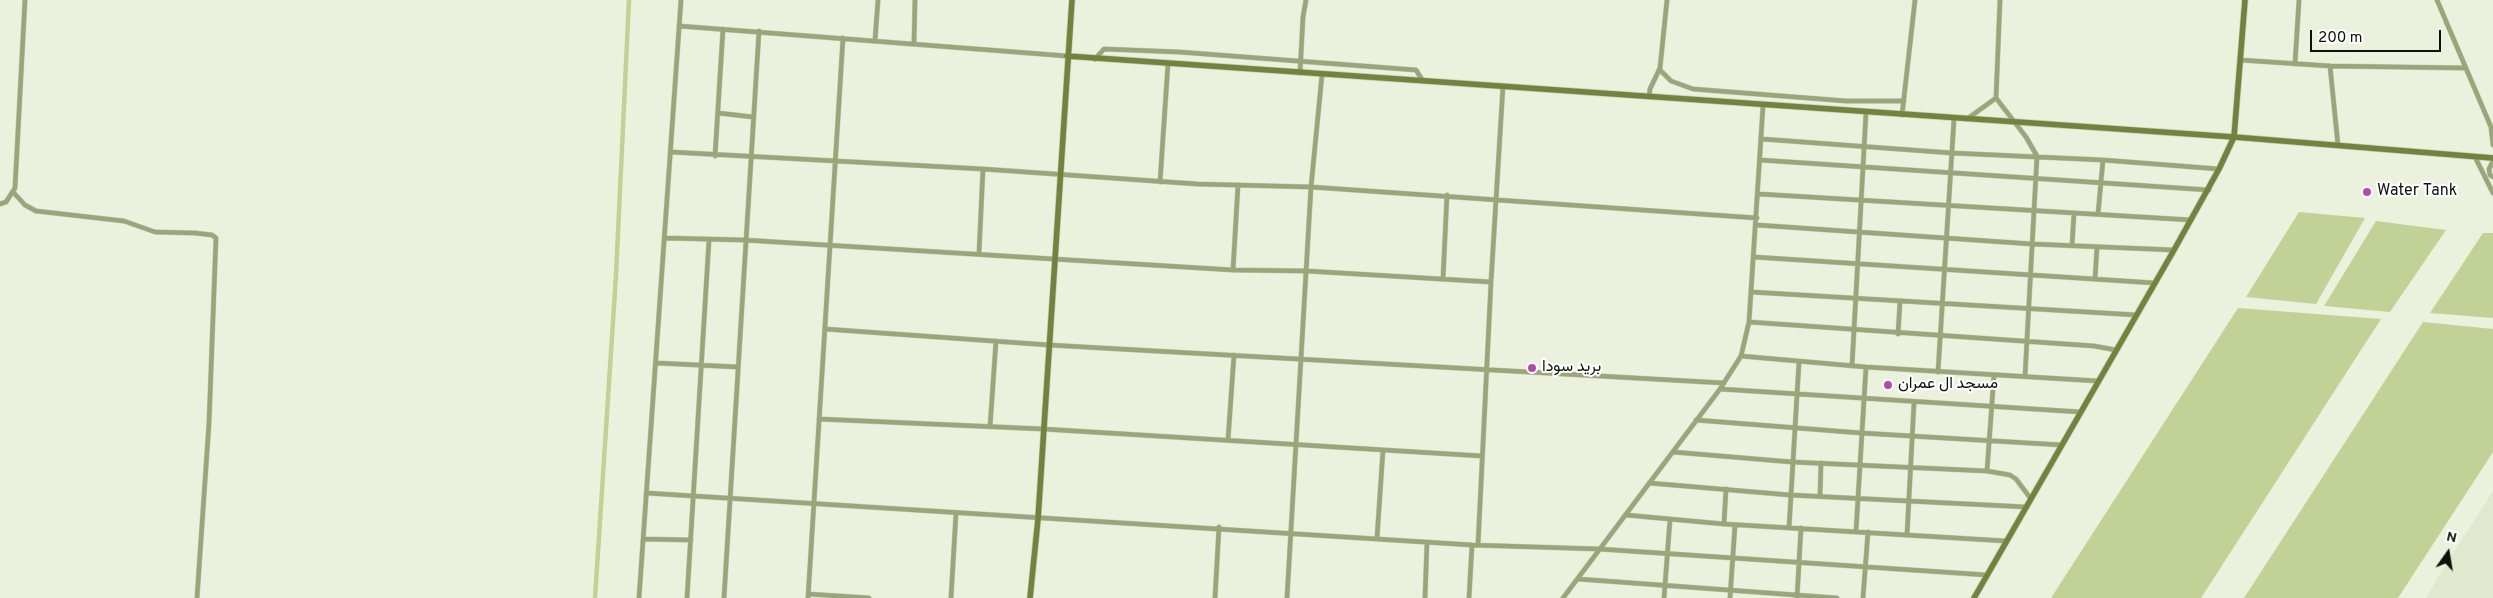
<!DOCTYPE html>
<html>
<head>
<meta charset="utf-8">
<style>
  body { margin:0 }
  #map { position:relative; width:2493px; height:598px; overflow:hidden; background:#ecf1de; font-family:Overpass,sans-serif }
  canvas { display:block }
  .north { position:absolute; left:2423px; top:528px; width:50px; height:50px; -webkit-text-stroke:4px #fff; paint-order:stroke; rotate:13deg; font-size:14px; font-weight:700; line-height:20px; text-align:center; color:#0f100a }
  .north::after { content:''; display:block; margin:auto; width:18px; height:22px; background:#0f100a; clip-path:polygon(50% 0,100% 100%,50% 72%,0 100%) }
  .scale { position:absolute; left:2310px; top:30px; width:131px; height:22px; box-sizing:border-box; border:2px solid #0f100a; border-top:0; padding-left:6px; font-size:15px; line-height:18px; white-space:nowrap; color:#0f100a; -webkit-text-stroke:4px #fff; paint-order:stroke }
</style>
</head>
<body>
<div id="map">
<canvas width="2493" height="598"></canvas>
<div class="north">N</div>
<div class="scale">200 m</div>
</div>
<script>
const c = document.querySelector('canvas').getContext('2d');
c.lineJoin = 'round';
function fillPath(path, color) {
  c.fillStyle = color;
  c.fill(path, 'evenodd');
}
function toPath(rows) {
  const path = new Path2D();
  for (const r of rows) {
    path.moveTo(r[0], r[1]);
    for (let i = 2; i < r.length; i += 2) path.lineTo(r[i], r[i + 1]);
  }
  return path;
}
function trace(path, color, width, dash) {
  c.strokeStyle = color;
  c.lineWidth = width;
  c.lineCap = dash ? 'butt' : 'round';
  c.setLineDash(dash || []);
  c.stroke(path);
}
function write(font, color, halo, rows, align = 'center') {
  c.font = font + ' Overpass,Vazirmatn,sans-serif';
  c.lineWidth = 4;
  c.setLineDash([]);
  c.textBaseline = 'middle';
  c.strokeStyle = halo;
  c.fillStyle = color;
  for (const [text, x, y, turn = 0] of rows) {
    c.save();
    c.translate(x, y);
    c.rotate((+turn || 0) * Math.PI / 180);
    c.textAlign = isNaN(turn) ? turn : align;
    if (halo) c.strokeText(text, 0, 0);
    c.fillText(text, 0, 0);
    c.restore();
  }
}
const built = toPath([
  [2493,491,2493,598,2426,598,2440,574]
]);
const water = toPath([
  [2299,212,2365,218,2316,304,2246,297],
  [2376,221,2446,230,2390,312,2324,306],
  [2483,233,2493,233,2493,318,2430,313],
  [2238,308,2381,319,2201,598,2051,598],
  [2423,322,2493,329,2493,452,2398,598,2244,598]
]);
const canal = toPath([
  [595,598,616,275,629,0]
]);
const street = toPath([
  [2000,0,1996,98,2026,137,2037,156,2025,376],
  [2437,0,2491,127,2493,145],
  [679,26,1067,56],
  [875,40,878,0],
  [914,43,915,0],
  [1095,59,1104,49,1179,52,1416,70,1423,81],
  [2240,60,2330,66,2466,68],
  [2295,64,2299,0],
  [2330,66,2338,145],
  [1660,70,1671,81,1693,89,1846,101,1904,101],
  [1300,73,1303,17,1306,0],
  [1649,97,1650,89,1660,68,1667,0],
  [718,113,753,117],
  [1902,115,1915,0],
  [1967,119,1996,98],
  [1762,139,1952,153,2103,160,2219,169],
  [671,152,983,169,1197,184,1311,187,1757,218],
  [715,156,723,29],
  [2475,157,2493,193],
  [1760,160,2209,190],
  [2493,161,2489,169,2490,175,2493,177],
  [1160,182,1168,64],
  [13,192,25,205,36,211,124,221,155,232,195,233,212,235,216,238,209,423,197,598],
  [1759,194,2191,220],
  [0,204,6,202,15,188,25,0],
  [2098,214,2103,160],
  [1757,225,2032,244,2174,250],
  [665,238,744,240,1233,270,1307,271,1491,282],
  [2072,246,2074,213],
  [979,253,983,169],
  [1754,257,2155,283],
  [1233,270,1238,185],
  [1443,279,1447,195],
  [2095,279,2097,247],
  [1751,292,2137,315],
  [1749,322,2094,346,2116,350],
  [825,329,1049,345,1724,383],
  [1898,334,1900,302],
  [1741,356,1866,367,2098,381],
  [657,363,738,367],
  [1852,366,1866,113],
  [1938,372,1954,119],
  [1720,389,2081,412],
  [819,419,1043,429,1482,456],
  [1696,420,1861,433,2062,445],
  [990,427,996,341],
  [1228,440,1234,355],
  [1673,452,1792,462,1987,471,2010,475,2016,479,2031,499],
  [1987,471,1994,375],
  [1649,483,1790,495,2027,507],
  [646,493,1472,545,1599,549,1987,575],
  [1820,496,1821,463],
  [1626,515,1724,524,2006,541],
  [1724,524,1726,489],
  [1789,528,1799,362],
  [1856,531,1866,367],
  [1907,535,1914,403],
  [1377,538,1383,450],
  [644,539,691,540],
  [1478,545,1491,282,1503,86],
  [1578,579,1837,598],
  [808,594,869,598],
  [639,598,681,0],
  [687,598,709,240],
  [724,598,759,31],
  [808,598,843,38],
  [951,598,956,513],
  [1215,598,1219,527],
  [1287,598,1311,187,1322,75],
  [1425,598,1427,542],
  [1469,598,1472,545],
  [1563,598,1720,389,1741,356,1749,322,1763,106],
  [1664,598,1670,520],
  [1730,598,1735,525],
  [1797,598,1801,528],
  [1863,598,1868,532]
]);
const secondary = toPath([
  [1067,56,2234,137,2493,158],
  [1030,598,1038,519,1072,0],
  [1974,598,2174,250,2219,169,2234,137,2245,0]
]);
const markers = [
  [2367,192,5,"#b249ac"],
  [1532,368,5,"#b249ac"],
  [1888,385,5,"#b249ac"]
];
const poiNames = [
  ["Water Tank",2377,192],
  ["بريد سودا",1542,368],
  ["مسجد ال عمران",1898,385]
];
fillPath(built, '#e1e8ce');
fillPath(water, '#c2d195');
trace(canal, '#c2d195', 4.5);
trace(street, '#c9cdbc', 5.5);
trace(secondary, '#c9cdbc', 7);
trace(street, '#9aa679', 4.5);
trace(secondary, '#73823c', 5.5);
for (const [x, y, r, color] of markers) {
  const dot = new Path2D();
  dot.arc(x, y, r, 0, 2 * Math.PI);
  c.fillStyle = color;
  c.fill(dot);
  trace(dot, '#fff', 2);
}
write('16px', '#0f100a', '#fff', poiNames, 'left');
</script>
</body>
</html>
